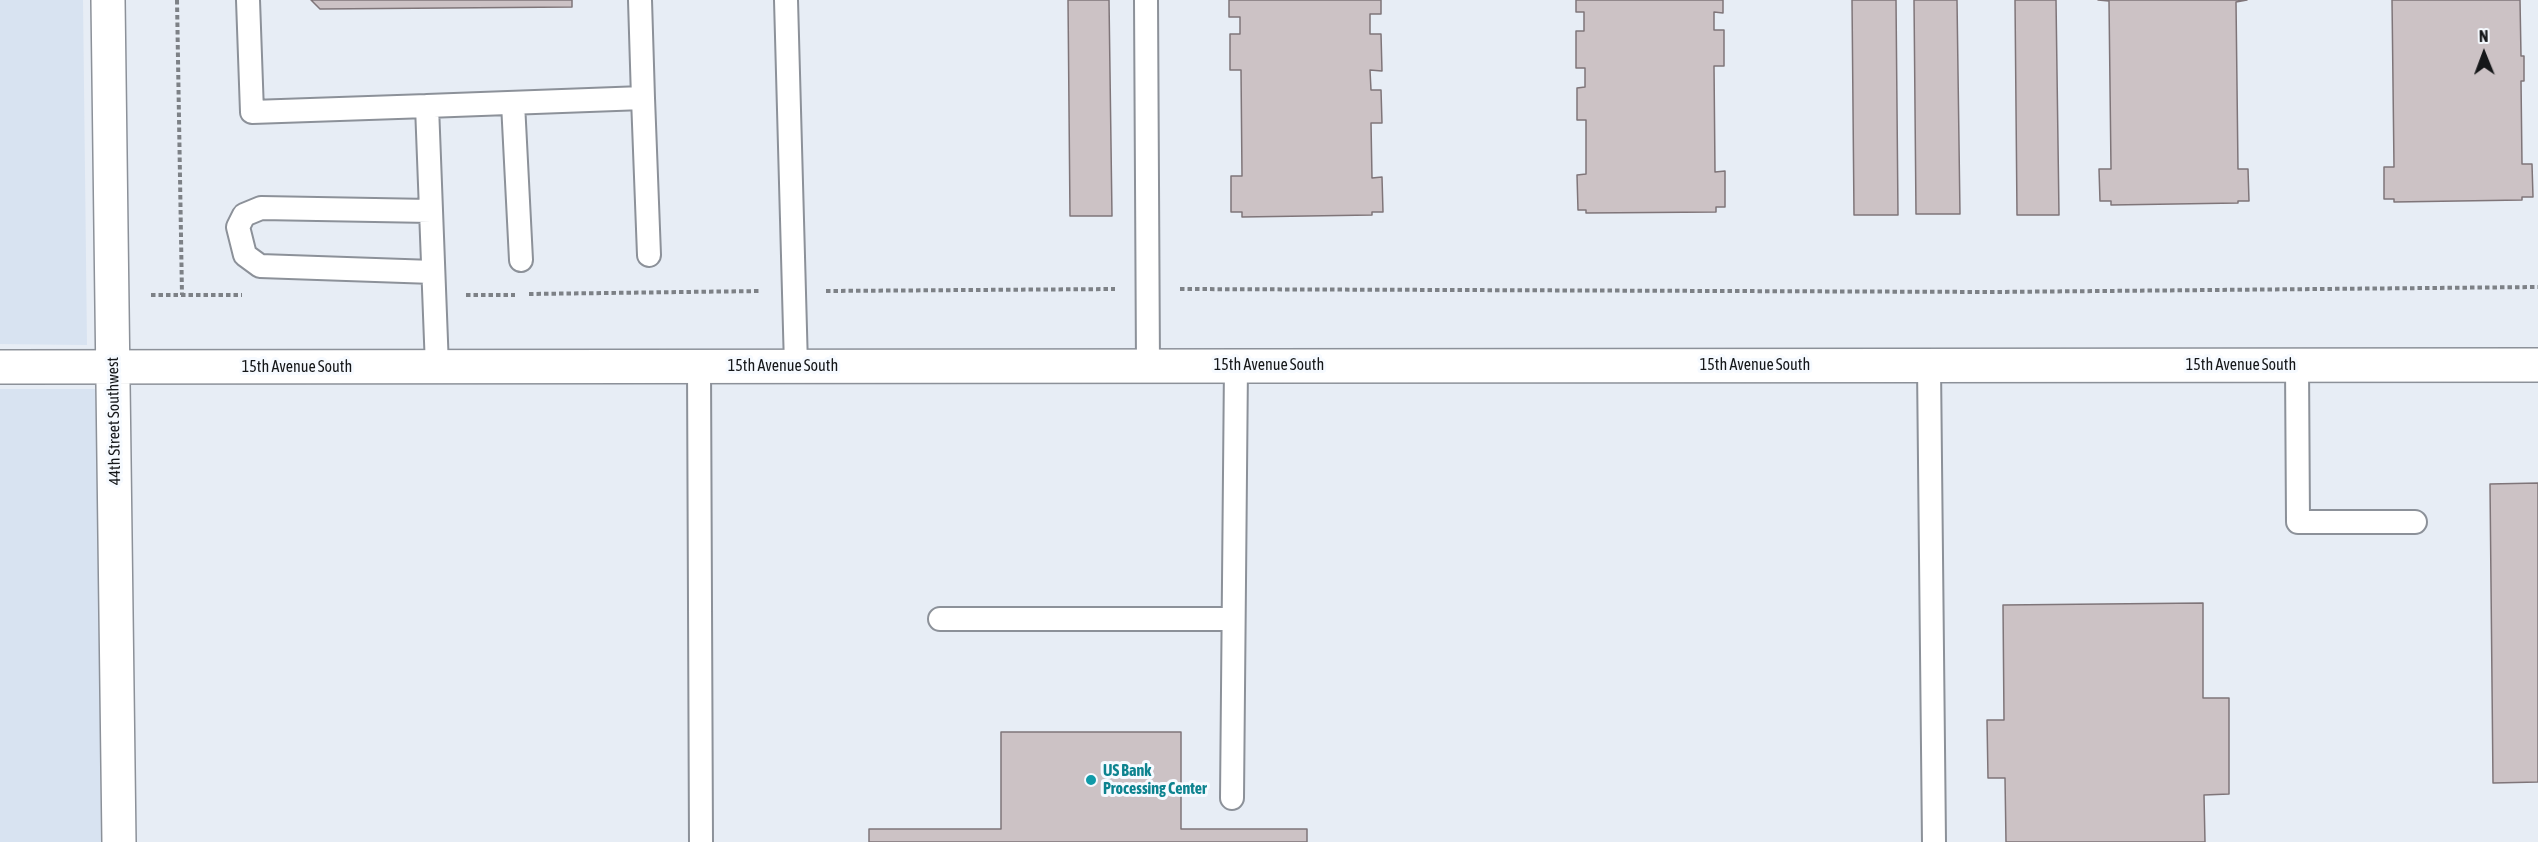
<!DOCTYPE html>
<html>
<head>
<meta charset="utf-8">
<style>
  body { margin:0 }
  #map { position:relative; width:2538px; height:842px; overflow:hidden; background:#e7edf5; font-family:"Asap Condensed",sans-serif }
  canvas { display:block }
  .north { position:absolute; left:2454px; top:24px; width:60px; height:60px; -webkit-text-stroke:4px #f6faff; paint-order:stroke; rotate:359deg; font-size:16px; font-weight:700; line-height:24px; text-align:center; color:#151719 }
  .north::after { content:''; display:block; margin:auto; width:21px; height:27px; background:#151719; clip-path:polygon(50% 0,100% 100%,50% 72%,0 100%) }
</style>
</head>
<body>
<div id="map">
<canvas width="2538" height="842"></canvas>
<div class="north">N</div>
</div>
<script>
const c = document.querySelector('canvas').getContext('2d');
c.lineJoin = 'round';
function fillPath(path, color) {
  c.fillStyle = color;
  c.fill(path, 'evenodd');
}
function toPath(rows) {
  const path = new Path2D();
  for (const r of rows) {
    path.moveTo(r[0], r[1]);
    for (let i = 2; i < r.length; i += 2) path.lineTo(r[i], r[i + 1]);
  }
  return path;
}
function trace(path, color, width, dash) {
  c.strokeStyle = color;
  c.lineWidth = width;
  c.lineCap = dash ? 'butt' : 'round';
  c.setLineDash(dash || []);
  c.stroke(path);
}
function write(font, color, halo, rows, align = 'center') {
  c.font = font + ' "Asap Condensed",sans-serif';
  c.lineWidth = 6;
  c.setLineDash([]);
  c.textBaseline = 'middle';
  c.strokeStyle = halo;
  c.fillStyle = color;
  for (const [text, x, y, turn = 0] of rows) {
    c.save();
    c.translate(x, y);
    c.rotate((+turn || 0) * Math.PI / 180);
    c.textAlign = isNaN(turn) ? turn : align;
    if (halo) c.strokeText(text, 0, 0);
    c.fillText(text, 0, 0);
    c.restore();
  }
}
const built = toPath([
  [0,0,83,0,87,345,0,344],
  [0,389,98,389,104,842,0,842]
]);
const building = toPath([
  [311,0,572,0,572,7,320,9,311,0],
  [1068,0,1109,0,1112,216,1070,216,1068,0],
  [1229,0,1381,0,1381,14,1370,14,1370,34,1381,34,1382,71,1370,70,1371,90,1381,90,1382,123,1371,123,1372,178,1382,177,1383,212,1372,212,1372,215,1242,217,1242,212,1231,212,1231,176,1242,176,1241,70,1230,70,1230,34,1240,34,1240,17,1229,17,1229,0],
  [1576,0,1723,0,1723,13,1714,12,1714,30,1724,30,1724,66,1714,66,1715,172,1725,171,1725,207,1716,207,1716,212,1586,213,1586,210,1578,210,1577,175,1586,174,1586,120,1577,120,1577,88,1585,87,1585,68,1576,68,1576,31,1584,31,1584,12,1576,12,1576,0],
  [1852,0,1896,0,1898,215,1854,215,1852,0],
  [1914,0,1957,0,1960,214,1916,214,1914,0],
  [2015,0,2056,0,2059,215,2017,215,2015,0],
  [2098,0,2247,0,2236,2,2238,169,2248,169,2249,201,2238,201,2238,203,2111,205,2111,201,2100,201,2099,169,2111,169,2109,1,2098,0],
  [2392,0,2520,0,2521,56,2524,56,2524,81,2521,81,2522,164,2532,164,2533,197,2522,197,2522,200,2394,202,2394,199,2384,199,2384,167,2394,167,2392,0],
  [2538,483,2538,782,2493,783,2490,484,2538,483],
  [2203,603,2203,698,2229,698,2229,794,2204,795,2205,842,2006,842,2005,778,1988,778,1987,720,2004,720,2003,605,2203,603],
  [1001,732,1181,732,1181,829,1307,829,1307,842,869,842,869,829,1001,829,1001,732]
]);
const path = toPath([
  [177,0,182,295],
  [1180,289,1993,292,2538,287],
  [826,291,1115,289],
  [529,294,761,291],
  [151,295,242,295],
  [466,295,515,295]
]);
const lane = toPath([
  [248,0,252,112,427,106,437,367],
  [640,0,643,98],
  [786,0,796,366],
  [1146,0,1148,365],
  [513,103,521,260],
  [427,106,643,98,649,255],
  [431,211,261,208,244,215,238,227,245,255,260,266,433,272],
  [2297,365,2298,522,2415,522],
  [699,366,701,842],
  [1929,366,1934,842],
  [940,619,1233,619],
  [1232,798,1236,365]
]);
const street = toPath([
  [108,0,119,842],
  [0,367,2538,365]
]);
const markers = [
  [1091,780,6,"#0f9aa8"]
];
const streetNames = [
  ["15th Avenue South",1269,365],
  ["15th Avenue South",1755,365],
  ["15th Avenue South",2241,365],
  ["15th Avenue South",783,366],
  ["15th Avenue South",297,367],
  ["44th Street Southwest",114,421,-91]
];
const cultureNames = [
  ["US Bank",1103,771],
  ["Processing Center",1103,789]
];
fillPath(built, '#d8e3f1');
fillPath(building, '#ccc2c5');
trace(building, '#7f7579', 1.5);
trace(lane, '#8c9199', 26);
trace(street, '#8c9199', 36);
trace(path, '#7d8186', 4, [4.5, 3]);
trace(lane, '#fff', 22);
trace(street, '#fff', 33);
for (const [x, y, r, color] of markers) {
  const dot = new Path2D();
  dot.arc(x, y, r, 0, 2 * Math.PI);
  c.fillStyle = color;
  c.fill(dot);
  trace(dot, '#f6faff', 2);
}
write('16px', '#151719', '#f6faff', streetNames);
write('bold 16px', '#0d838f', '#f6faff', cultureNames, 'left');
</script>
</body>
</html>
